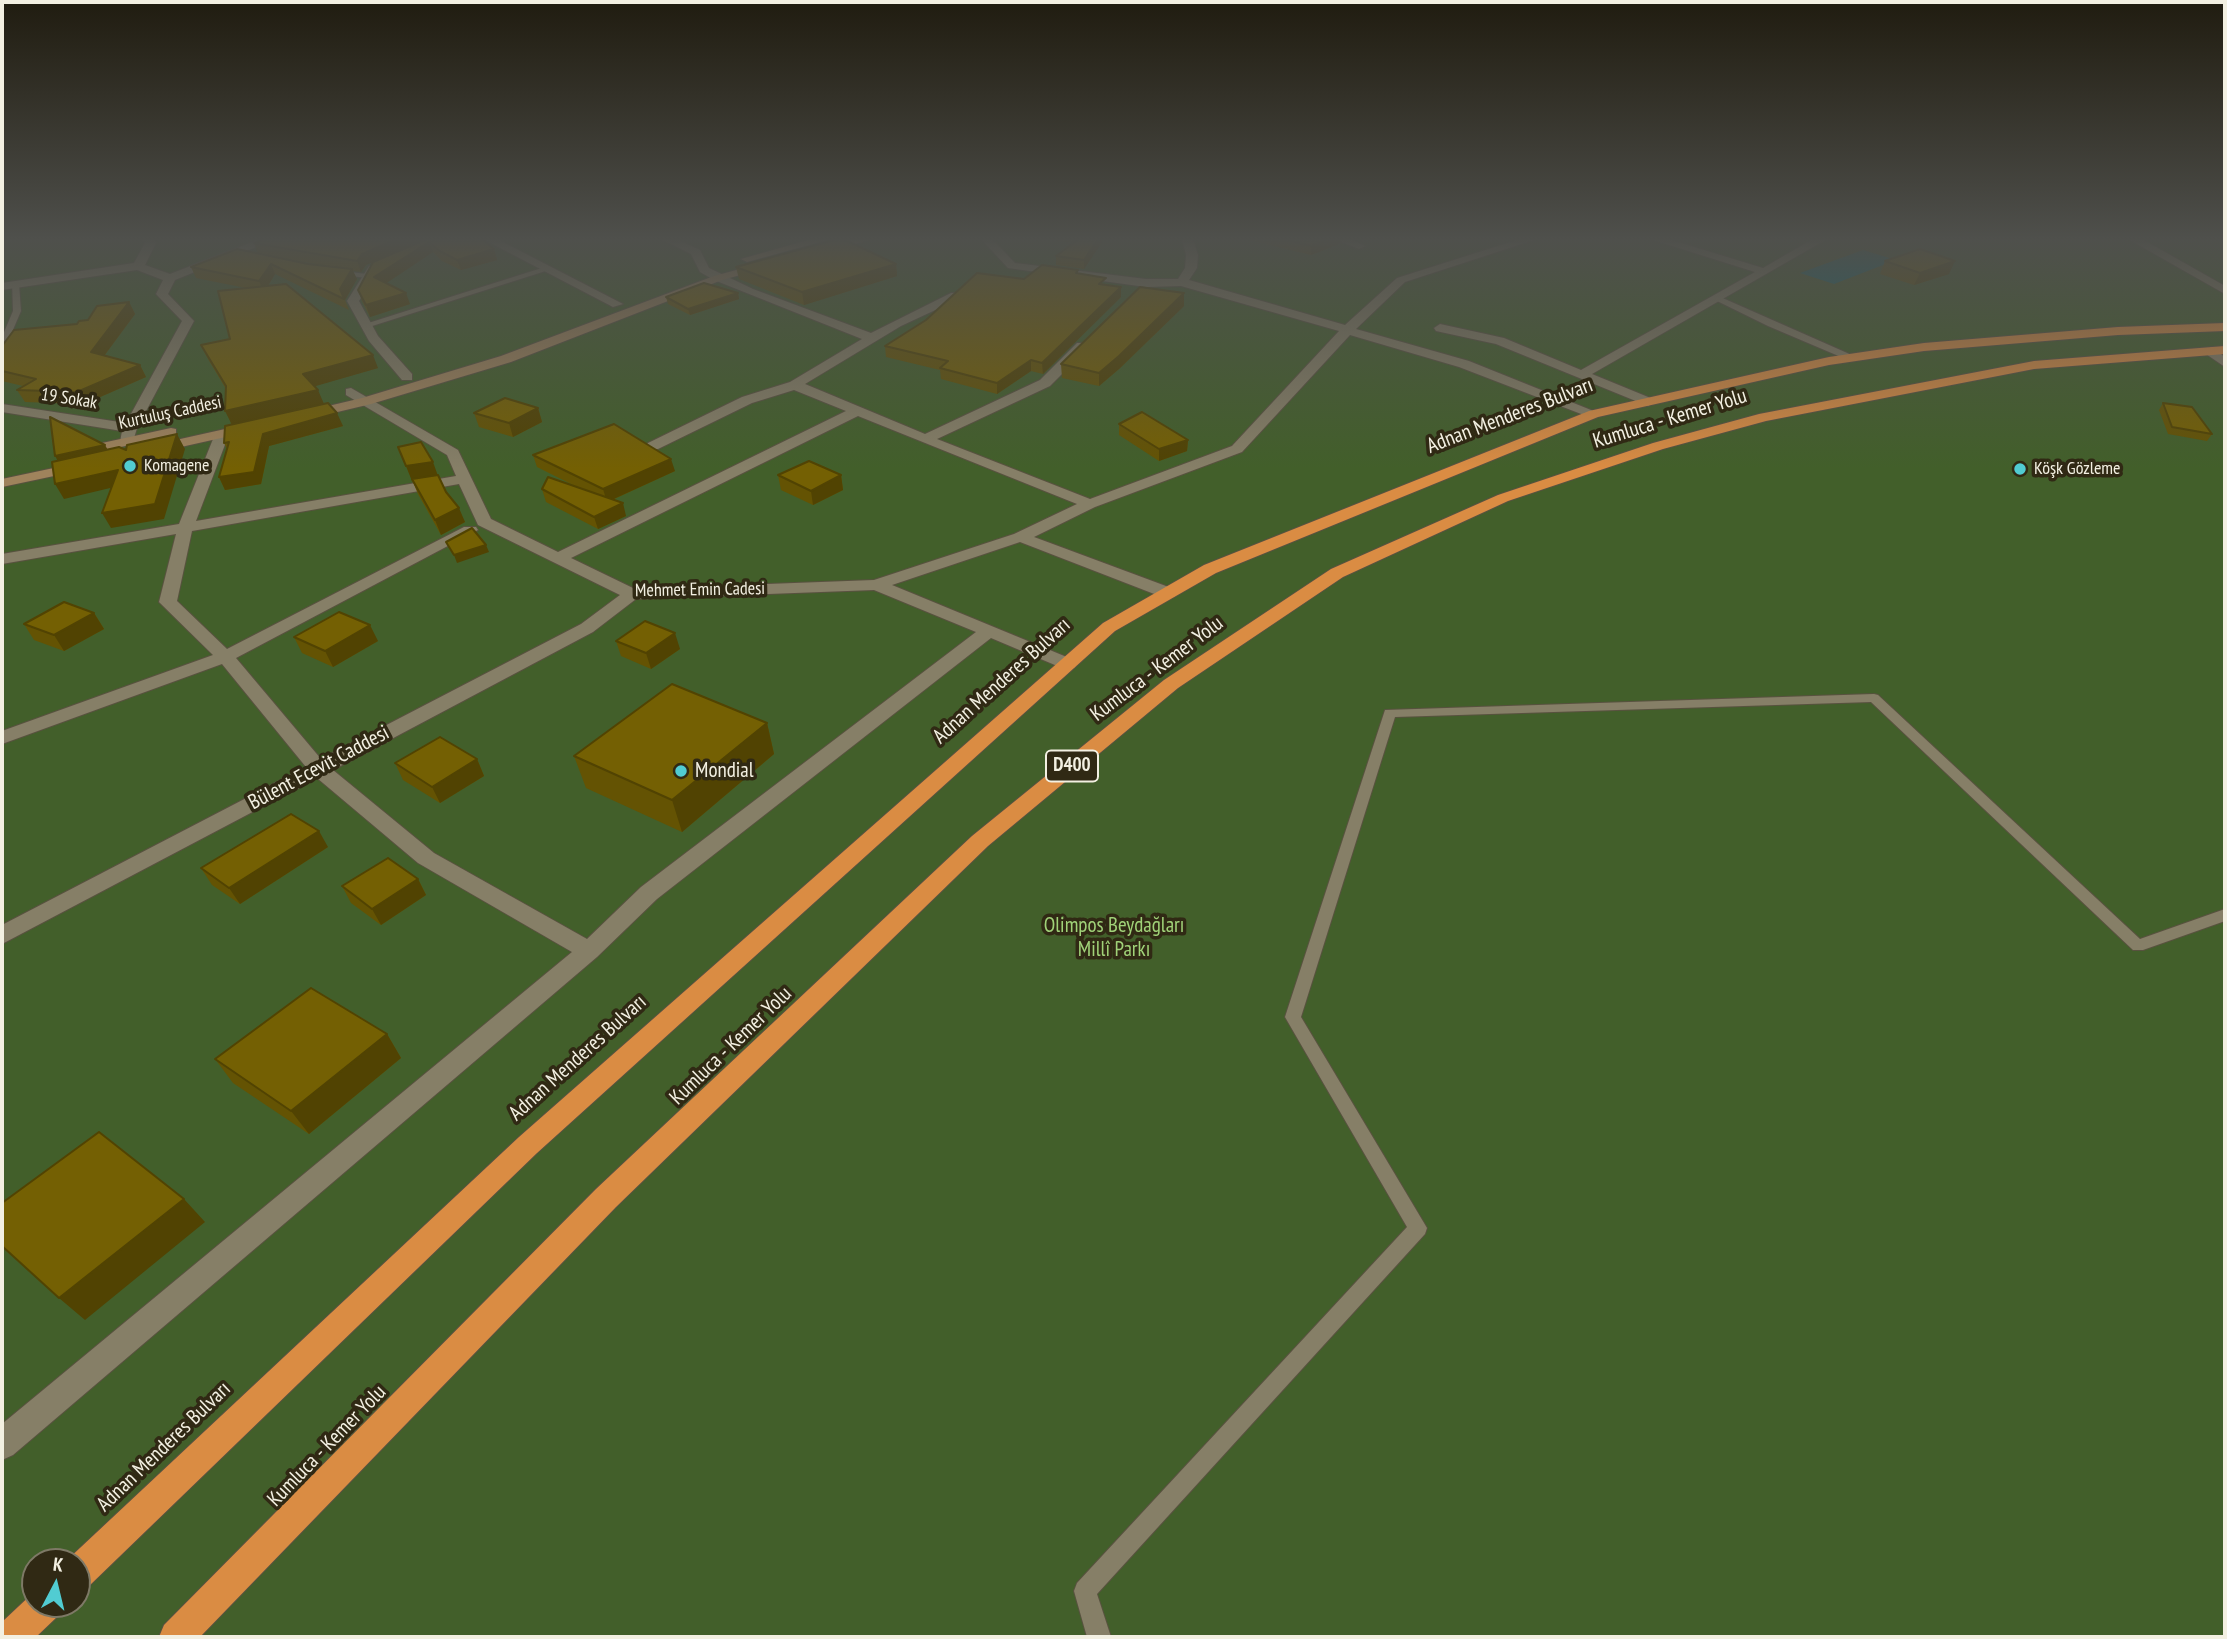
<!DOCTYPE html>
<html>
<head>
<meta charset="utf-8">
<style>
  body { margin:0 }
  #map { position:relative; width:2227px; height:1639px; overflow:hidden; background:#3a331e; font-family:"PT Sans Narrow",sans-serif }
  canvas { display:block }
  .frame { position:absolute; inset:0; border:4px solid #f3f0e2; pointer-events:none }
  .north { position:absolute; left:21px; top:1548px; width:70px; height:70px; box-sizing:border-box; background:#302914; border:2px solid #7e7966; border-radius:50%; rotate:7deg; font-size:19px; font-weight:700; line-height:28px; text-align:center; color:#f3f0e2 }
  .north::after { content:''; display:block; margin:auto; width:24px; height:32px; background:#51ccd2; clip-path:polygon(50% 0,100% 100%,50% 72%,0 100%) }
</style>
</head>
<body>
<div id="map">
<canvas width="2227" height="1639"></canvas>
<div class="frame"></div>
<div class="north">K</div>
</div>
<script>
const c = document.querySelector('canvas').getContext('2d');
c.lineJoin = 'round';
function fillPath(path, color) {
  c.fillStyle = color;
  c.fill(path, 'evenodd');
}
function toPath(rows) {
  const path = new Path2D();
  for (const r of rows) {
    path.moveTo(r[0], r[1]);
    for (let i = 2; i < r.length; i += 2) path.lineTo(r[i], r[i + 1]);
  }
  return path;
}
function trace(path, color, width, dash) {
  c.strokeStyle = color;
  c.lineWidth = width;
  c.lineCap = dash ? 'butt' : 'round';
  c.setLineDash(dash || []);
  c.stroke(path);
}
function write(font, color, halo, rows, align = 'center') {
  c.font = font + ' "PT Sans Narrow",sans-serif';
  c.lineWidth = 7;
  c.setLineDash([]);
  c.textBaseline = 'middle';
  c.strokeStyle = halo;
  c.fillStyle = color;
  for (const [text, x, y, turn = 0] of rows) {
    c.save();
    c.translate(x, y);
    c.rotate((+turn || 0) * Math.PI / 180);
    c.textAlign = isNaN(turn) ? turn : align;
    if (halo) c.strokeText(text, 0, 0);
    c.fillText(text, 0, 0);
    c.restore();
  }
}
const green = toPath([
  [2,239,2225,239,2225,1637,2,1637],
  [35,1562,77,1562,77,1604,35,1604]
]);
const water = toPath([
  [1863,250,1896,260,1834,284,1800,273]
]);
const lane = toPath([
  [545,267,552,269,369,327,362,325,545,267],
  [332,270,367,274,371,276,367,278,335,274,332,274,332,270],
  [12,282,19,284,21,311,6,346,2,349,2,337,13,311,12,282],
  [1718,296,1854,356,1855,358,1848,360,1768,326,1715,300,1714,298,1718,296],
  [1874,694,1878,695,2140,939,2225,909,2225,921,2143,950,2133,950,1871,702,1395,717,1301,1017,1427,1228,1425,1234,1097,1594,1111,1637,1087,1637,1074,1591,1077,1583,1407,1227,1285,1017,1385,710,1874,694]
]);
const street = toPath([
  [143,239,154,239,156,243,145,265,170,274,260,239,276,239,175,280,168,294,194,321,137,428,132,445,122,445,120,442,122,431,2,412,2,404,126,423,182,321,156,294,163,280,137,270,2,290,2,283,134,263,145,243,143,239],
  [483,239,497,239,623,304,613,307,483,239],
  [661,239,676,239,700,250,709,268,753,289,871,333,951,293,959,293,959,299,901,326,805,384,925,434,1040,380,1077,343,1087,343,1087,349,1050,386,937,439,1090,499,1232,446,1339,331,1181,286,1146,287,1008,268,981,239,992,239,1015,263,1146,279,1178,279,1185,268,1186,255,1182,239,1193,239,1198,255,1197,268,1189,280,1345,325,1397,278,1520,239,1537,239,1405,282,1356,329,1469,361,1601,414,1594,418,1589,417,1459,367,1350,335,1242,452,1095,507,1034,537,1174,589,1177,593,1174,597,1162,597,1020,542,892,585,1074,660,1077,664,1074,668,1062,668,991,638,657,899,597,957,13,1455,2,1460,2,1424,572,952,418,863,317,778,2,944,2,925,306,767,222,664,2,744,2,731,213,655,159,602,176,534,2,564,2,554,179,524,215,434,222,430,229,434,196,521,456,476,447,455,346,395,346,389,351,388,458,450,491,519,558,552,846,411,794,390,752,403,658,449,648,449,646,446,648,443,742,397,790,382,862,339,714,280,700,272,691,254,661,239],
  [858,416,1077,504,1014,534,874,580,635,589,571,558,858,416],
  [459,484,478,525,620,595,581,624,321,759,236,658,478,530,476,527,464,527,227,649,177,601,192,531,459,484],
  [874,590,976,632,641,887,587,939,434,853,333,770,593,632,636,599,874,590],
  [1334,239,1350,239,1365,246,1359,249,1334,239],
  [1650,239,1668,239,1763,268,1813,239,1827,239,1592,374,1653,399,1655,402,1648,406,1496,344,1436,331,1434,328,1440,324,1504,338,1581,370,1755,272,1650,239],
  [2128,239,2142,239,2225,286,2225,294,2128,239],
  [373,265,379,268,359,301,378,336,412,374,412,380,402,380,369,341,347,301,369,266,373,265],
  [2211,347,2225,357,2225,367,2206,354,2205,351,2211,347]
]);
const secondary = toPath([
  [812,239,831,239,747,262,741,259,812,239],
  [853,239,872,239,824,253,818,250,853,239],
  [766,262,772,265,770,267,722,280,511,362,371,404,308,419,301,415,303,412,362,398,501,356,714,276,766,262],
  [252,423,259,427,257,430,154,453,147,449,149,446,252,423],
  [171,428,176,429,176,435,79,456,72,452,79,448,171,428],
  [82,462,87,463,89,466,87,469,2,487,2,479,82,462]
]);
const highway = toPath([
  [2225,323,2225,331,2118,335,1924,351,1829,365,1598,417,1216,573,1115,631,537,1153,89,1586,77,1591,77,1562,65,1562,519,1137,1103,623,1204,565,1589,411,1829,357,1924,343,2118,327,2225,323],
  [2225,346,2225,354,2034,369,1766,421,1663,449,1508,501,1343,577,1178,688,988,846,616,1207,200,1637,159,1637,164,1625,596,1189,972,836,1164,680,1331,569,1498,495,1653,443,1759,414,2034,361,2225,346],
  [35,1591,35,1604,63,1604,58,1616,36,1637,2,1637,2,1622,35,1591]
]);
const wall = toPath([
  [426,239,366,265,361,272,353,271,357,279,345,300,349,310,275,274,268,286,378,368,314,386,324,404,343,426,269,446,261,484,225,490,219,477,227,449,224,443,231,424,226,389,208,359,201,345,230,339,246,288,196,278,191,267,258,254,254,243],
  [263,255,328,266,308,264],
  [427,239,494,249,497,260,461,270,442,261,433,252,386,283,410,304,370,317,362,301,358,290],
  [1057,239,1104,239,1084,269,1056,265,1056,256,1074,243,1058,241],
  [1245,239,1340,239,1339,244,1311,255],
  [1885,261,1949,274,1914,285,1880,274],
  [896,264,897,276,804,305,739,279,736,267],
  [1078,270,1078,274,1106,285,1121,287,1121,297,1043,374,1031,371,997,394,941,379,940,370,886,357,885,346,926,320,1024,279],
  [738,293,739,299,690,315,668,304,666,297],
  [129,302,135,314,104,356,140,365,146,377,84,404,25,402,17,390,23,386,2,381,2,346,77,324],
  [1184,306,1119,369,1099,386,1062,378,1061,364],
  [2163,403,2212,434,2207,441,2168,434,2159,410],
  [538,408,542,422,513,437,479,427,474,413],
  [1119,424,1188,440,1187,451,1159,461,1119,435],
  [398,447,438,475,446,492,465,522,441,535,418,494],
  [533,455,675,471,612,500,626,516,598,529,546,502,542,489,577,487,537,467],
  [778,475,841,475,843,490,813,505,781,490],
  [94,613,104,629,64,651,34,640,24,624],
  [294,637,378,641,333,667,302,653],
  [616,641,680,649,651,669,621,656],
  [767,723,774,754,682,832,586,788,574,756],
  [477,759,484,776,440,803,403,780,395,763],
  [328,847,240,904,212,885,201,868],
  [418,879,426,895,381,925,351,903,342,886],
  [387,1034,401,1058,309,1134,233,1083,215,1059]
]);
const shadedWall = toPath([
  [397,239,426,239,366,265,361,272,357,261,362,254],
  [1098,239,1104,239,1084,269,1084,260],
  [1329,239,1340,239,1339,244,1311,255,1311,246],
  [429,242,433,252,379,288,374,277],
  [494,249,497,260,461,270,457,260],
  [1955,261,1949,274,1914,285,1920,273],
  [271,264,275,274,264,292,259,281],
  [896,264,897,276,804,305,802,292],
  [352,269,357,279,345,300,340,289],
  [1121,287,1121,297,1043,374,1042,363],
  [406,293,410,304,370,317,366,305],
  [738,293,739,299,690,315,688,309],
  [1184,293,1184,306,1119,369,1099,386,1099,373],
  [129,302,135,314,98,364,91,352],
  [373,355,378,368,309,388,303,374],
  [1031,360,1031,371,997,394,997,383],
  [140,365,146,377,84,404,77,392],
  [318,390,324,404,232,425,225,411],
  [538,408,542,422,513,437,509,423],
  [337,413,343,426,269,446,261,484,225,490,219,477,263,434],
  [177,434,185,449,164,519,111,528,102,513],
  [1188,440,1187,451,1159,461,1159,449],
  [105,445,109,452,59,463,55,456],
  [671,459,675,471,607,502,603,489],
  [433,462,438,476,412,481,406,466],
  [118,470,127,484,64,499,55,484],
  [841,475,843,490,813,505,811,491],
  [623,503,626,516,598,529,594,517],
  [459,508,465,522,441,535,435,520],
  [486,545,489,552,457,563,454,555],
  [94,613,104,629,64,651,54,635],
  [370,625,378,641,333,667,325,651],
  [675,633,680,649,651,669,646,653],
  [767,723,774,754,682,832,672,800],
  [477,759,484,776,440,803,432,787],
  [319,831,328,847,240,904,229,888],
  [418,879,426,895,381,925,372,909],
  [387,1034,401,1058,309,1134,291,1111],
  [184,1199,205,1222,85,1320,59,1298]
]);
const building = toPath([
  [265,239,397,239,362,254,357,261,254,243,265,239],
  [427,239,482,239,494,249,457,260,438,250,429,242,374,277,406,293,366,305,358,290,373,262,427,239],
  [838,239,843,239,896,264,802,292,736,267,838,239],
  [1079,239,1098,239,1084,260,1056,256,1079,239],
  [1283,239,1329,239,1311,246,1283,239],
  [237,249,308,264,352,269,340,289,344,299,271,264,259,281,191,267,237,249],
  [1920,249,1955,261,1920,273,1885,261,1920,249],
  [1042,265,1078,270,1076,273,1106,278,1099,284,1121,287,1042,363,1031,360,997,383,940,368,948,361,885,346,926,320,977,273,1024,279,1042,265],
  [704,283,738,293,688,309,666,297,704,283],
  [286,284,373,355,303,374,318,390,225,411,226,386,201,345,230,339,218,291,286,284],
  [1140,287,1184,293,1119,356,1099,373,1061,364,1140,287],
  [129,302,91,352,140,365,77,392,17,390,36,379,2,371,2,346,14,330,77,324,79,321,88,320,97,306,129,302],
  [505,398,538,408,509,423,474,413,505,398],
  [328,403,337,413,263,434,254,472,219,477,229,442,224,443,225,426,328,403],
  [2163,403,2192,407,2212,434,2172,427,2163,403],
  [1142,412,1188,440,1159,449,1119,424,1142,412],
  [50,417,105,445,55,456,50,417],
  [614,424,671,459,603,489,533,455,614,424],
  [177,434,155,504,102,513,118,470,55,484,52,462,119,447,126,450,127,445,177,434],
  [421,442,433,462,406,466,398,447,421,442],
  [809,461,841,475,811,491,778,475,809,461],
  [438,475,446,492,459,508,435,520,412,479,438,475],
  [548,477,623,503,594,517,542,489,548,477],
  [472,528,486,545,454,555,446,542,472,528],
  [64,602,94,613,54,635,24,624,64,602],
  [339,612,370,625,325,651,294,637,339,612],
  [645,621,675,633,646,653,616,641,645,621],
  [672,684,767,723,672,800,574,756,672,684],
  [440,737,477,759,432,787,395,763,440,737],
  [291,814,319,831,229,888,201,868,291,814],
  [388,858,418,879,372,909,342,886,388,858],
  [311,988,387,1034,291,1111,215,1059,311,988],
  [99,1132,184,1199,59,1298,2,1246,2,1203,99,1132]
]);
const markers = [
  [130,466,7,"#51ccd2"],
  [2020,469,7,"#51ccd2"],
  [681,771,7,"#51ccd2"]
];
const farStreetnames = [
  ["19 Sokak",69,399,9],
  ["Kurtuluş Caddesi",170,413,-12],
  ["Mehmet Emin Cadesi",700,590,-1]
];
const farPoinames = [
  ["Komagene",144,466],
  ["Köşk Gözleme",2034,469]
];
const shields = [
  [1072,766,52]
];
const shieldNames = [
  ["D400",1072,766]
];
const streetNames = [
  ["Adnan Menderes Bulvarı",1510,416,-21],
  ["Kumluca - Kemer Yolu",1670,419,-17],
  ["Kumluca - Kemer Yolu",1157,669,-37],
  ["Adnan Menderes Bulvarı",1002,681,-42],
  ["Bülent Ecevit Caddesi",319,768,-28],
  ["Kumluca - Kemer Yolu",731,1046,-44],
  ["Adnan Menderes Bulvarı",578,1058,-42],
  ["Kumluca - Kemer Yolu",327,1446,-46],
  ["Adnan Menderes Bulvarı",164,1447,-44]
];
const poiNames = [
  ["Mondial",695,771]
];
const parkNames = [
  ["Olimpos Beydağları",1114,926],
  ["Millî Parkı",1114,950]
];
fillPath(green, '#425f2a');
fillPath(water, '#096a74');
trace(lane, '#58523f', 2);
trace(street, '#58523f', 2);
trace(secondary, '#58523f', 2);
trace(highway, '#58523f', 2);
fillPath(lane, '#867f67');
fillPath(street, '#867f67');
fillPath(secondary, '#9f835c');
fillPath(highway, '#da8c43');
fillPath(wall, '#645303');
fillPath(shadedWall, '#514302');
fillPath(building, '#746003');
trace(building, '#514302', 2);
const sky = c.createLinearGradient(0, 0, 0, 469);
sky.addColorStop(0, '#201c10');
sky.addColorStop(0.51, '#4f504c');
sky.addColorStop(1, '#4f504c00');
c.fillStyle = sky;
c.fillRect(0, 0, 2227, 469);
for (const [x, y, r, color] of markers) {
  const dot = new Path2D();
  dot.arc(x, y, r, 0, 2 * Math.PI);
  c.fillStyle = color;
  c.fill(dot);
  trace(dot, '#302914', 2.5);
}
write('18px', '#f3f0e2', '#302914', farStreetnames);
write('18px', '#f3f0e2', '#302914', farPoinames, 'left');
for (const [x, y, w] of shields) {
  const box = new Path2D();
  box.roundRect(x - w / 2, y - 15.5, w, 31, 5);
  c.fillStyle = '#302914';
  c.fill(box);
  trace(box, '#f3f0e2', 2);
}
write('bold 19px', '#f3f0e2', null, shieldNames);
write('21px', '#f3f0e2', '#302914', streetNames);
write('21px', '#f3f0e2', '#302914', poiNames, 'left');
write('21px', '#a0d278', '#302914', parkNames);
</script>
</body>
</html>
